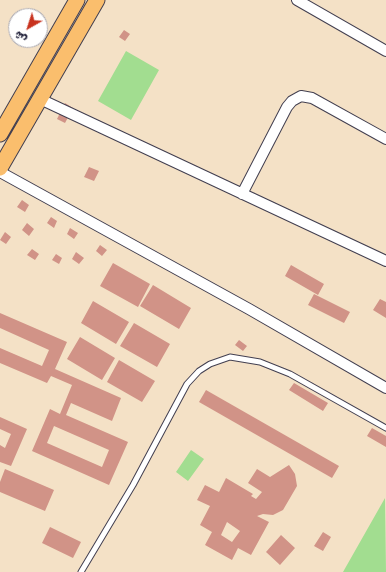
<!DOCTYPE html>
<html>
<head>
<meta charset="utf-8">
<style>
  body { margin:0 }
  #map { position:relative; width:386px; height:572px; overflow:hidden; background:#f4e1c6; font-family:Mynerve,"Playpen Sans Arabic",sans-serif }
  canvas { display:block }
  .north { position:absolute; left:8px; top:8px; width:40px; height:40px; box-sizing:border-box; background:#fff; border:1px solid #a7a7b1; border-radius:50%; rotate:219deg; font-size:11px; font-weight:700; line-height:16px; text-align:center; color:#22223b }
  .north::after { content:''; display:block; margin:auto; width:14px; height:18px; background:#c8321e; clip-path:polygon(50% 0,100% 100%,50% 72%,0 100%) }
</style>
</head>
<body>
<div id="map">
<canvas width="386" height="572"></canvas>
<div class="north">ش</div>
</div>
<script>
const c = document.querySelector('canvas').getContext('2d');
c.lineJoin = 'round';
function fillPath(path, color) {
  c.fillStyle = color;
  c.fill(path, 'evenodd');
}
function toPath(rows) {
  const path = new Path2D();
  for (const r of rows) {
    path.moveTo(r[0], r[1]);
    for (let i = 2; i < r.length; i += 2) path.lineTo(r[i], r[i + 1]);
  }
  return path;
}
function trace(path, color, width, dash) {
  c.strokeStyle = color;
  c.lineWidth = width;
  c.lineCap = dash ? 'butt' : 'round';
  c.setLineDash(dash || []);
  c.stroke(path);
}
const green = toPath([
  [126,51,159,70,131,120,98,101],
  [191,450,204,459,188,481,176,472],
  [385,498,386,572,343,572]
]);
const building = toPath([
  [124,30,130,34,125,41,119,37],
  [65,103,73,108,65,123,57,119],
  [89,167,99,171,94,181,84,177],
  [22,200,29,205,25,212,17,207],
  [51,217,57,221,54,228,47,223],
  [27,223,34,229,29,236,22,230],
  [70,228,78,233,74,239,67,234],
  [5,232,11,237,6,244,0,240],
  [100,245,107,250,102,256,96,251],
  [32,249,39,254,35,260,27,255],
  [76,252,84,258,79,264,72,259],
  [56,254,62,258,59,264,52,260],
  [113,263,150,284,138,307,100,286],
  [291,265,324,284,318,295,285,276],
  [153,285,191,308,179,329,140,306],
  [314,294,350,312,344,323,308,305],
  [380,299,386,302,386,318,373,310],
  [93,301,129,322,116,344,81,323],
  [0,313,67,342,55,369,121,398,112,421,71,403,66,415,128,442,109,485,32,451,50,409,60,414,72,385,51,376,47,383,0,363,0,348,42,366,49,350,0,328],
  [54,426,109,450,102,467,47,443],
  [134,323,170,344,157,367,120,346],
  [80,337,115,358,102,380,67,359],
  [239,340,247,346,243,351,235,345],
  [119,360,155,381,142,402,107,382],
  [294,383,328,403,323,411,289,390],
  [206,390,339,466,332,478,199,402],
  [0,417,27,429,11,466,0,462,0,445,5,448,11,434,0,429],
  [372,428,386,436,386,447,367,436],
  [289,465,295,474,297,486,283,510,273,515,263,514,257,516,269,522,251,555,238,548,232,560,205,545,212,532,200,525,210,506,197,500,205,485,219,492,226,478,253,494,251,496,256,499,262,492,248,483,257,469,270,477],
  [227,522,240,531,232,542,221,535],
  [5,469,54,490,45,511,0,492,0,482],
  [50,527,81,542,73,558,42,543],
  [323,532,331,537,323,551,314,546],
  [281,535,295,548,280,565,266,552]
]);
const lane = toPath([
  [81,572,133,485,187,384,199,371,210,364,230,357,260,362,290,374,386,428]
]);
const street = toPath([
  [297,0,386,51],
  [40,99,386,261],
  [0,172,249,309,386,388],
  [242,194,287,107,292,101,301,96,312,98,386,139]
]);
const primary = toPath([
  [0,134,77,0],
  [0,168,97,0]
]);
fillPath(green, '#a2dd90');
fillPath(building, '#d19387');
trace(lane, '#423f50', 7);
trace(street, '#423f50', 12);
trace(primary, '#423f50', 17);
trace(lane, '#fff', 5);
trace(street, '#fff', 10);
trace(primary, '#fabe6d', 15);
</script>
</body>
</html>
